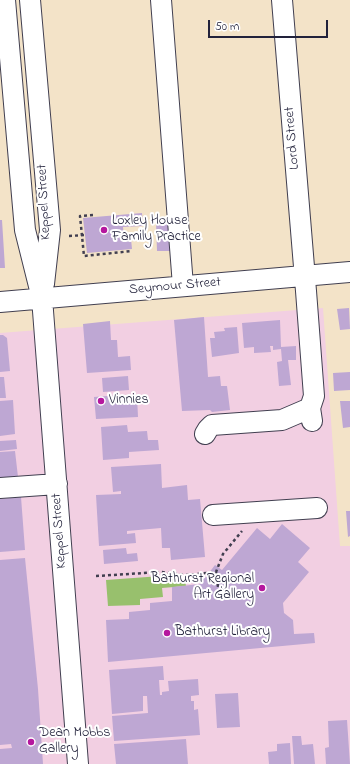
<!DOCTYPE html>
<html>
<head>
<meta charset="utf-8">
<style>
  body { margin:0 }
  #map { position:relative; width:350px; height:764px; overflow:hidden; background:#f3e3c8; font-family:"Indie Flower",sans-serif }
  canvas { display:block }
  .scale { position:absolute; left:208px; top:20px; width:120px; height:18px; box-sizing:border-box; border:2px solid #22223b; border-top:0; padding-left:5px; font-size:12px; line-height:14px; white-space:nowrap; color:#22223b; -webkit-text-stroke:3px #fff; paint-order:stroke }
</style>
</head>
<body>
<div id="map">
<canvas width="350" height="764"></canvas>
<div class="scale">50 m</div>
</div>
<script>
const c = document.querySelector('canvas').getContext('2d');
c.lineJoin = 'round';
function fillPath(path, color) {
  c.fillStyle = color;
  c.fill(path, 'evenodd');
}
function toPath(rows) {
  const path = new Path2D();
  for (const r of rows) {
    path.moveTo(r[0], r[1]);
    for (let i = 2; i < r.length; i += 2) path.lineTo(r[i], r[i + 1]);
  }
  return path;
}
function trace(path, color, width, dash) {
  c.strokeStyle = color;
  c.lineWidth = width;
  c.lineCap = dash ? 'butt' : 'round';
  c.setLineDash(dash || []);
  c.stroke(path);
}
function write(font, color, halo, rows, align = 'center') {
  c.font = font + ' "Indie Flower",sans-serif';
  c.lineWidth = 4;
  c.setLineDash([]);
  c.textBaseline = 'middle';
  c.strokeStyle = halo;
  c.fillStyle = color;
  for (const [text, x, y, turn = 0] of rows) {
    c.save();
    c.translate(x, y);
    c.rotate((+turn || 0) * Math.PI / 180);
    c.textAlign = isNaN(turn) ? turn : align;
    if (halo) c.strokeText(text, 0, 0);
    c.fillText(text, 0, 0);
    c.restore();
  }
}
const built = toPath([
  [323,308,340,546,350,546,350,764,0,764,0,333]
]);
const green = toPath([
  [161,576,185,580,186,586,162,588,163,597,140,599,140,605,108,606,106,580]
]);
const building = toPath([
  [142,213,143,226,123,227,124,239,131,239,132,249,87,253,83,218],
  [0,220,2,220,5,268,0,268],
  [156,222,170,222,171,251,157,251],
  [349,308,350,329,340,330,337,309],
  [204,317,208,377,220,376,221,386,227,386,230,410,212,412,210,410,182,411,174,320],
  [280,320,281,347,296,346,296,360,288,360,291,385,279,386,277,362,282,361,281,349,273,350,273,346,270,346,271,352,254,353,254,347,244,348,242,323],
  [110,321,111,340,117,340,118,357,130,356,131,370,87,373,83,324],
  [237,327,239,353,212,357,210,338,215,338,214,332,225,331,224,328],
  [0,335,3,335,7,338,10,371,0,372],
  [350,372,350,390,334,391,333,373],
  [128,376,129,390,103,392,102,378],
  [0,377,4,377,6,398,0,398],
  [121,395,121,397,137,396,138,417,96,419,94,397],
  [13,400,15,434,0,436,0,401],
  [340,401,350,401,350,427,343,428],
  [127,425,128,432,147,431,148,440,158,440,159,450,129,452,129,458,103,460,101,427],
  [16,440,17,449,0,451,0,441],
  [15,451,18,477,0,478,0,452],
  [161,464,162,488,187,485,188,500,200,499,205,557,171,560,170,548,162,548,161,528,127,531,127,534,135,533,136,543,99,546,96,495,121,494,121,491,113,492,111,467],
  [21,497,25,550,0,552,0,499],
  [346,511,350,511,350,536,348,537],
  [282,524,310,548,298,562,309,572,283,603,284,613,293,620,294,634,314,633,315,643,108,662,106,620,129,619,129,612,150,610,150,603,172,601,172,587,200,584,198,578,205,578,215,565,222,570,257,528,270,539],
  [126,548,127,554,137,553,138,561,104,564,103,550],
  [25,558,38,689,43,764,0,764,0,749,12,748,11,744,0,745,0,560],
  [163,666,164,680,159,680,160,695,162,695,162,692,169,691,168,681,198,679,199,695,191,696,191,701,194,701,194,710,198,709,200,735,114,741,112,716,148,713,147,696,143,696,143,711,112,714,109,670],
  [238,693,240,727,217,728,215,694],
  [347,720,350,764,326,764,325,748,329,747,328,721],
  [292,736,301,736,302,745,313,744,315,764,294,764],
  [186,739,188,764,116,764,114,744],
  [290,743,291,764,269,764,268,752,277,751,277,744]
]);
const path = toPath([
  [93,215,80,216,84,256,132,251],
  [69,236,85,235],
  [216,572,219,594],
  [96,576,161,572,186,575,216,572,223,554,242,531]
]);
const minor = toPath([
  [5,0,25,230,42,298,78,764],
  [30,0,50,230,44,284],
  [161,0,183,286],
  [282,0,306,291,314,396,310,408,312,421],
  [0,302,350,272],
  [205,434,208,429,212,425,282,420,310,408],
  [0,488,57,484],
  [213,515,317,508]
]);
const markers = [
  [104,230,4,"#b5179e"],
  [101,401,4,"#b5179e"],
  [262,588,4,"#b5179e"],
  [167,633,4,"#b5179e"],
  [31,742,4,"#b5179e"]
];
const streetNames = [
  ["Lord Street",293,138,-95],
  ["Keppel Street",45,202,-93],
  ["Seymour Street",175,287,-5],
  ["Keppel Street",60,531,-94]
];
const poiNames = [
  ["Loxley House",112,222],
  ["Family Practice",112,238],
  ["Vinnies",109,401],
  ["Bathurst Regional",254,580,"right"],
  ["Art Gallery",254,596,"right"],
  ["Bathurst Library",175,633],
  ["Dean Mobbs",39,734],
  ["Gallery",39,750]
];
fillPath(built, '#f2cfe2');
fillPath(green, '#98c06d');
fillPath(building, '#bea7d3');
trace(minor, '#413f50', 22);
trace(path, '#413f50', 2.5, [3, 3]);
trace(minor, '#fff', 20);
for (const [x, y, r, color] of markers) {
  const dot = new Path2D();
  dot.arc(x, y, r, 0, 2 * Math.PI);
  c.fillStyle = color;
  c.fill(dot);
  trace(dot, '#fff', 1.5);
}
write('14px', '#22223b', '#fff', streetNames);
write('14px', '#22223b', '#fff', poiNames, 'left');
</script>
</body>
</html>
